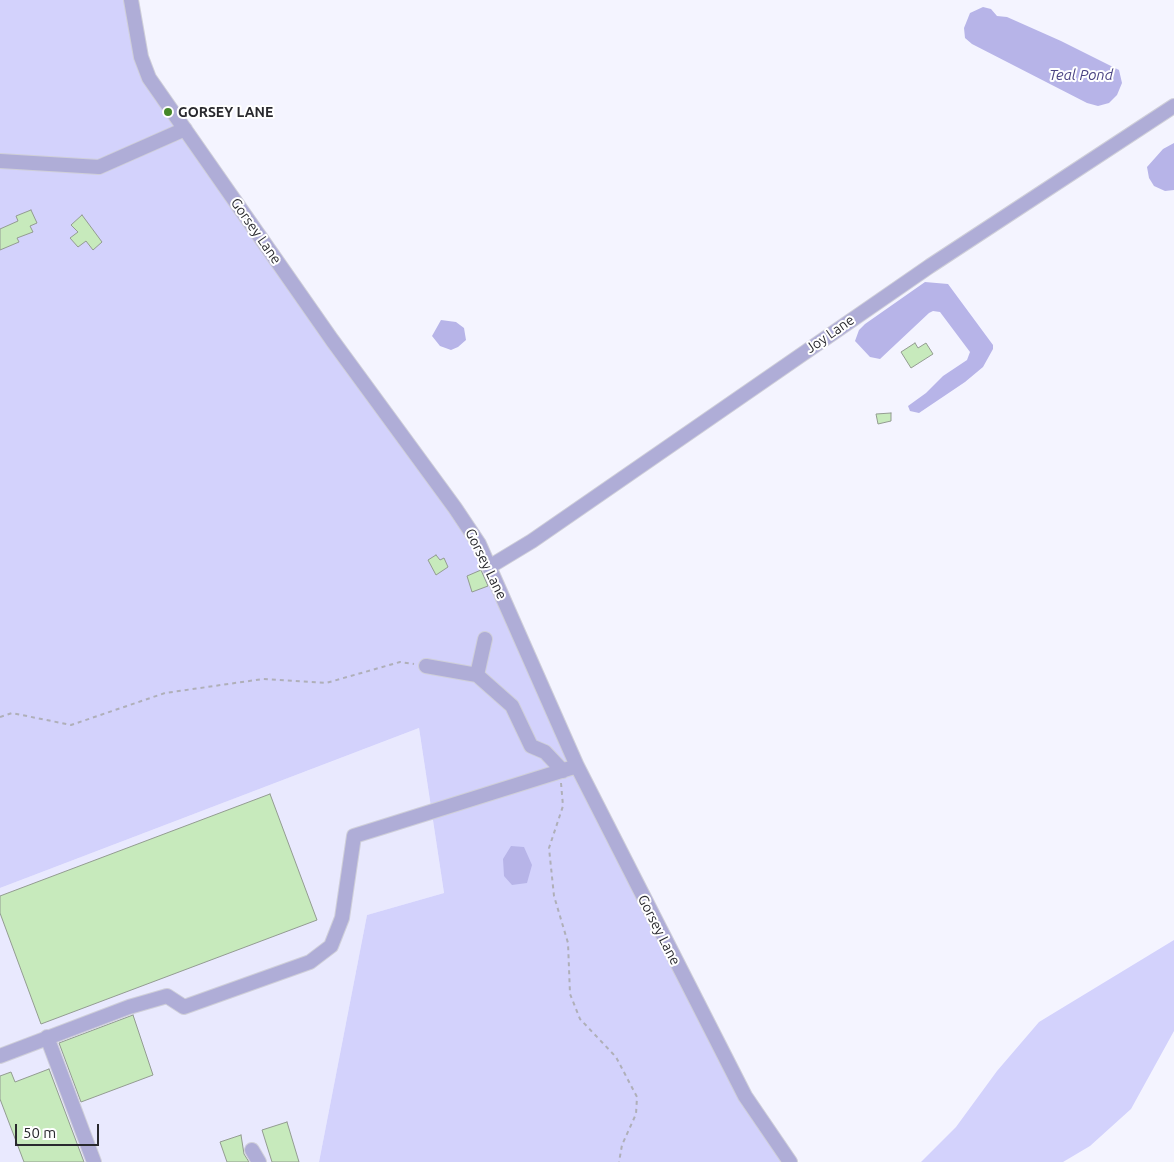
<!DOCTYPE html>
<html>
<head>
<meta charset="utf-8">
<style>
  body { margin:0 }
  #map { position:relative; width:1174px; height:1162px; overflow:hidden; background:#f4f4ff; font-family:Ubuntu,sans-serif }
  canvas { display:block }
  .scale { position:absolute; left:15px; top:1124px; width:84px; height:22px; box-sizing:border-box; border:2px solid #29292e; border-top:0; padding-left:6px; font-size:15px; line-height:18px; white-space:nowrap; color:#29292e; -webkit-text-stroke:4px #fff; paint-order:stroke }
</style>
</head>
<body>
<div id="map">
<canvas width="1174" height="1162"></canvas>
<div class="scale">50 m</div>
</div>
<script>
const c = document.querySelector('canvas').getContext('2d');
c.lineJoin = 'round';
function fillPath(path, color) {
  c.fillStyle = color;
  c.fill(path, 'evenodd');
}
function toPath(rows) {
  const path = new Path2D();
  for (const r of rows) {
    path.moveTo(r[0], r[1]);
    for (let i = 2; i < r.length; i += 2) path.lineTo(r[i], r[i + 1]);
  }
  return path;
}
function trace(path, color, width, dash) {
  c.strokeStyle = color;
  c.lineWidth = width;
  c.lineCap = dash ? 'butt' : 'round';
  c.setLineDash(dash || []);
  c.stroke(path);
}
function write(font, color, halo, rows, align = 'center') {
  c.font = font + ' Ubuntu,sans-serif';
  c.lineWidth = 4;
  c.setLineDash([]);
  c.textBaseline = 'middle';
  c.strokeStyle = halo;
  c.fillStyle = color;
  for (const [text, x, y, turn = 0] of rows) {
    c.save();
    c.translate(x, y);
    c.rotate((+turn || 0) * Math.PI / 180);
    c.textAlign = isNaN(turn) ? turn : align;
    if (halo) c.strokeText(text, 0, 0);
    c.fillText(text, 0, 0);
    c.restore();
  }
}
const built = toPath([
  [419,728,444,893,367,915,319,1162,0,1162,0,888]
]);
const green = toPath([
  [0,0,129,0,141,59,479,544,518,634,745,1096,790,1162,319,1162,367,915,444,893,419,728,0,888],
  [1174,940,1174,1031,1131,1109,1090,1146,1063,1162,921,1162,956,1127,997,1071,1039,1022]
]);
const water = toPath([
  [983,7,991,9,997,16,1007,17,1061,41,1119,70,1122,83,1117,95,1109,103,1098,106,1087,103,972,44,965,38,964,28,970,13],
  [1174,143,1174,190,1165,191,1154,186,1149,178,1147,167,1163,149],
  [925,282,948,284,993,345,993,349,983,367,965,382,919,413,910,411,908,406,926,393,943,376,967,360,970,352,940,312,933,311,929,313,880,359,870,357,855,341,859,330,865,324],
  [441,320,456,322,464,328,466,340,458,347,451,350,440,346,432,336],
  [511,846,524,847,532,865,527,883,512,885,504,876,503,859]
]);
const building = toPath([
  [31,210,37,223,30,226,33,232,17,238,19,242,0,250,0,229,18,221,16,216,31,210],
  [82,215,102,242,93,250,86,241,78,247,70,238,78,232,71,225,82,215],
  [915,343,918,348,926,343,933,354,911,368,901,352,915,343],
  [891,413,891,421,878,424,876,414,891,413],
  [436,555,440,560,444,558,448,567,436,575,428,560,436,555],
  [481,570,488,586,472,592,467,576,481,570],
  [270,794,317,920,41,1024,0,913,0,896,270,794],
  [133,1015,153,1075,81,1102,59,1043,133,1015],
  [49,1069,84,1162,24,1162,0,1099,0,1076,11,1072,15,1082,49,1069],
  [287,1122,299,1162,272,1162,262,1130,287,1122],
  [241,1135,244,1154,249,1162,227,1162,220,1142,241,1135]
]);
const path = toPath([
  [0,717,12,713,71,725,165,693,263,679,326,683,400,662,414,664],
  [561,783,563,806,549,848,554,896,568,943,570,994,580,1019,616,1057,637,1097,636,1114,622,1145,619,1162]
]);
const minor = toPath([
  [131,0,141,57,149,78,332,340,455,508,479,544,577,766,745,1096,790,1162],
  [0,161,99,167,185,129],
  [489,567,532,541,930,266,1174,106],
  [426,666,477,675,512,706,531,746,545,752,563,771],
  [477,675,485,639],
  [47,1037,94,1162],
  [0,1056,129,1007,167,996,184,1007,310,962,331,946,342,918,354,836,577,766],
  [252,1150,259,1162]
]);
const markers = [
  [168,112,5,"#458729"]
];
const poiNames = [
  ["GORSEY LANE",178,112]
];
const streetNames = [
  ["Gorsey Lane",256,231,55],
  ["Joy Lane",830,334,-35],
  ["Gorsey Lane",486,564,64],
  ["Gorsey Lane",659,930,63]
];
const waterNames = [
  ["Teal Pond",1081,75]
];
fillPath(built, '#e9e9fe');
fillPath(green, '#d3d2fc');
fillPath(water, '#b7b4e8');
fillPath(building, '#c7eabc');
trace(building, '#939c91', 1);
trace(minor, '#cfcfd9', 16);
trace(path, '#afafb8', 2, [4, 4]);
trace(minor, '#afadd7', 14);
for (const [x, y, r, color] of markers) {
  const dot = new Path2D();
  dot.arc(x, y, r, 0, 2 * Math.PI);
  c.fillStyle = color;
  c.fill(dot);
  trace(dot, '#fff', 2);
}
write('bold 14px', '#29292e', '#fff', poiNames, 'left');
write('14px', '#29292e', '#fff', streetNames);
write('italic 15px', '#4b4483', '#fff', waterNames);
</script>
</body>
</html>
